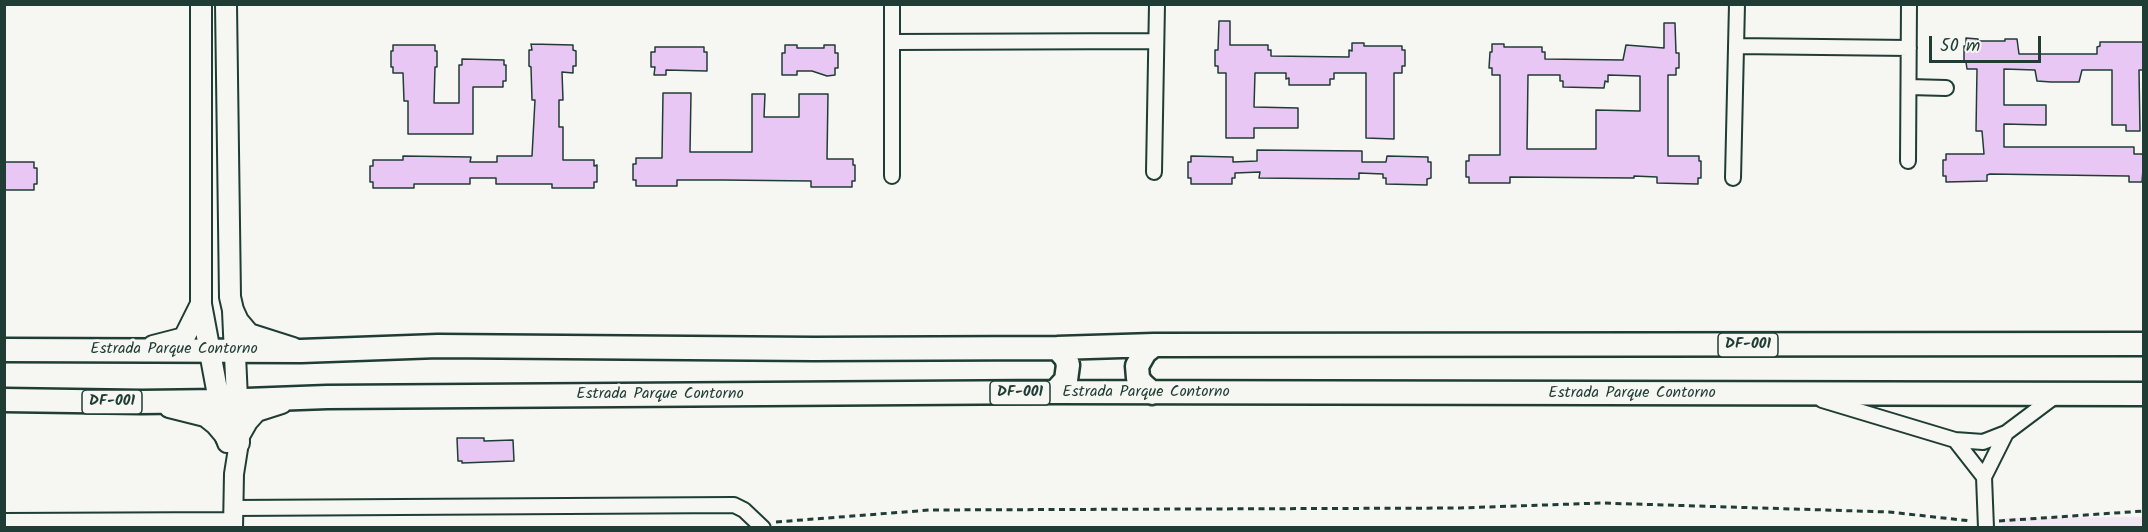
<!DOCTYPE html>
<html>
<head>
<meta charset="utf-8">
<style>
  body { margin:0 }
  #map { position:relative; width:2148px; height:532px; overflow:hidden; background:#f6f6f2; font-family:Kalam,sans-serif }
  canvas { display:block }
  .frame { position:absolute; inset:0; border:6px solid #1f3d34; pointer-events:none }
  .scale { position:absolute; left:1929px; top:36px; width:112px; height:27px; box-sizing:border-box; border:3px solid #1f3d34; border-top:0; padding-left:8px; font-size:18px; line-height:21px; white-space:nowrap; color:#1f3d34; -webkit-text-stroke:4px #f6f6f2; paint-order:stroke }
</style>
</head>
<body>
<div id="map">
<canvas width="2148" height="532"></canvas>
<div class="frame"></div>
<div class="scale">50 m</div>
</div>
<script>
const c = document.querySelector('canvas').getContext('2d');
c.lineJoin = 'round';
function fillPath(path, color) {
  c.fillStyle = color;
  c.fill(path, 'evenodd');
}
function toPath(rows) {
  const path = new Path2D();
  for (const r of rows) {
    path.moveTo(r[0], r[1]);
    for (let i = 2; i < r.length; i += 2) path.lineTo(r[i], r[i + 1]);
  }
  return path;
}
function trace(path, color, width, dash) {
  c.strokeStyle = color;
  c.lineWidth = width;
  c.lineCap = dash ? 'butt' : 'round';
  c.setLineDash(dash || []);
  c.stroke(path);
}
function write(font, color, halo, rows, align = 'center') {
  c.font = font + ' Kalam,sans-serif';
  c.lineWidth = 5;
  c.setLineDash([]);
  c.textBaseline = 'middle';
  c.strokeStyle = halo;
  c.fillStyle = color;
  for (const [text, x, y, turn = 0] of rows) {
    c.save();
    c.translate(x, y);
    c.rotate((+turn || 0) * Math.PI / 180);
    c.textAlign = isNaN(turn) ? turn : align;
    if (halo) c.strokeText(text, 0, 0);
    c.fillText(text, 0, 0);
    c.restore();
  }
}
const built = toPath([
  [2143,517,2143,527,2002,527,2003,518]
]);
const building = toPath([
  [1219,21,1230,21,1230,45,1268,45,1268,50,1271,50,1271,56,1349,57,1349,50,1352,51,1352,43,1364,43,1364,46,1402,46,1402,50,1405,50,1405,66,1402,66,1402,73,1394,73,1394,139,1366,138,1366,73,1334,73,1334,79,1330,79,1330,85,1289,85,1289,78,1286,79,1286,73,1255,73,1254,107,1298,108,1298,128,1254,128,1254,138,1226,138,1226,73,1218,73,1218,66,1215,66,1215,50,1218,50,1219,21],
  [1664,23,1675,23,1676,53,1679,53,1679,68,1676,68,1676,75,1668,75,1668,156,1699,156,1699,161,1701,161,1701,178,1698,178,1698,184,1657,183,1657,177,1634,176,1634,178,1510,177,1510,183,1469,183,1469,177,1466,177,1466,161,1469,161,1469,155,1500,155,1500,75,1492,75,1492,68,1489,68,1490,52,1492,52,1492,44,1504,44,1504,47,1542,47,1542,52,1545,52,1545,59,1623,60,1626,45,1664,48,1664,23],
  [1528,75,1560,75,1560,81,1563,81,1563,87,1604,88,1605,81,1608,82,1608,75,1640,76,1640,111,1596,110,1596,149,1527,149,1528,75],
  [1966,38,1978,39,1978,41,2005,41,2005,39,2017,39,2019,54,2097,54,2097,47,2100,46,2100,42,2144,42,2144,70,2139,70,2140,131,2126,131,2126,125,2112,125,2112,70,2082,70,2079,82,2051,82,2037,81,2035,70,2004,69,2004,105,2046,105,2046,125,2004,124,2004,147,2134,147,2134,154,2142,154,2144,157,2142,182,2129,182,2129,176,2126,176,1990,174,1987,175,1987,181,1946,182,1946,176,1943,176,1943,160,1946,160,1946,154,1984,154,1982,131,1976,131,1977,69,1967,69,1966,62,1964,62,1964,46,1966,46,1966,38],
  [531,44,573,45,573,50,576,51,576,66,573,66,573,73,562,72,563,100,559,100,559,127,563,127,563,160,594,160,594,166,597,165,597,182,594,182,594,188,552,188,552,184,496,184,496,178,470,178,470,184,414,184,414,188,373,188,373,182,370,182,370,166,373,166,373,160,403,160,403,156,471,157,470,162,497,162,497,156,532,156,535,100,532,100,531,67,529,66,529,50,532,50,531,44],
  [393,45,435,45,435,51,437,51,437,67,435,67,434,103,459,103,459,65,462,65,462,59,504,60,504,65,506,65,506,81,503,81,503,87,473,87,473,134,408,134,408,101,404,101,403,73,393,73,393,67,391,67,391,51,393,51,393,45],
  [785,45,797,45,797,48,824,48,824,45,835,45,835,53,838,53,838,68,835,68,835,75,827,76,812,71,797,71,797,75,782,75,782,53,785,53,785,45],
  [655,47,704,47,704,52,707,52,707,71,666,70,666,75,654,75,655,67,651,67,651,52,655,52,655,47],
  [663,93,691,93,690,152,752,152,752,94,765,94,764,117,799,117,799,94,828,94,827,159,853,159,853,165,855,165,855,181,852,181,852,187,811,187,811,181,724,180,677,180,677,186,636,186,636,180,633,180,633,164,636,164,636,158,662,158,663,93],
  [1257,150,1362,151,1362,162,1386,162,1387,156,1428,157,1428,162,1431,162,1431,178,1427,179,1427,185,1386,184,1386,178,1383,178,1383,174,1359,173,1359,179,1259,178,1260,172,1235,173,1235,178,1232,178,1232,184,1191,184,1191,178,1188,178,1188,162,1191,162,1191,156,1233,157,1233,162,1257,161,1257,150],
  [4,162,34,162,34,168,37,168,37,184,34,184,34,190,4,190,4,162],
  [457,438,484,438,484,441,513,440,514,461,462,463,462,461,458,461,457,438]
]);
const path = toPath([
  [1999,521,2144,511],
  [776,522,930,510,1460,508,1601,503,1889,512,1971,521]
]);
const minor = toPath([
  [893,42,1156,41],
  [1736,46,1909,48],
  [1909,87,1946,88],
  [1908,161,1909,4],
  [1154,172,1157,4],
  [892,176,892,4],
  [1733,178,1737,4],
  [1822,400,1955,440,1983,442,2006,433,2058,394],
  [1955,440,1984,477],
  [233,508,734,505,744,510,763,528],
  [1986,528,1984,477,2006,433]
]);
const tertiary = toPath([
  [169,408,205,417,215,425,226,438,227,443],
  [4,523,233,522],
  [233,528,234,474,240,436,248,422,257,412,282,404]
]);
const secondary = toPath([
  [226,4,230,297,233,310,238,321,249,334,293,348],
  [201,304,226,438],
  [233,311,239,443],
  [153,346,184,338,201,304,201,4]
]);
const trunk = toPath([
  [4,350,301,351,438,346,814,349,1057,348,1154,345,2144,344],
  [1055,392,1066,380,1068,365,1066,358,1057,348],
  [1152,393,1142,384,1138,378,1137,366,1145,352,1154,345],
  [4,400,141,402,219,401,327,397,1055,392,2144,394]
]);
const shields = [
  [1748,345,60],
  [1020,393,60],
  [112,402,60]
];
const shieldNames = [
  ["DF-001",1748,345],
  ["DF-001",1020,393],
  ["DF-001",112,402]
];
const streetNames = [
  ["Estrada Parque Contorno",174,350],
  ["Estrada Parque Contorno",1146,393],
  ["Estrada Parque Contorno",1632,394],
  ["Estrada Parque Contorno",660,395]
];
fillPath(built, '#f2e8f3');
fillPath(building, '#e8c7f4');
trace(building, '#1f3d34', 1.5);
trace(minor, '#1f3d34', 18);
trace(tertiary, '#1f3d34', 22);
trace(secondary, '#1f3d34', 24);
trace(trunk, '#1f3d34', 27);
trace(path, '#1f3d34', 3, [6, 4.5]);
trace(minor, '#f6f6f2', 14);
trace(tertiary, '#f6f6f2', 18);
trace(secondary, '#f6f6f2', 20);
trace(trunk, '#f6f6f2', 22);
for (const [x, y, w] of shields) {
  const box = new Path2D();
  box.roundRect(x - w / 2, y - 12, w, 24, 4.5);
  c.fillStyle = '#f6f6f2';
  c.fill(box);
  trace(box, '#1f3d34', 1.5);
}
write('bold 15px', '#1f3d34', null, shieldNames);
write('16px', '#1f3d34', '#f6f6f2', streetNames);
</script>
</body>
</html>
